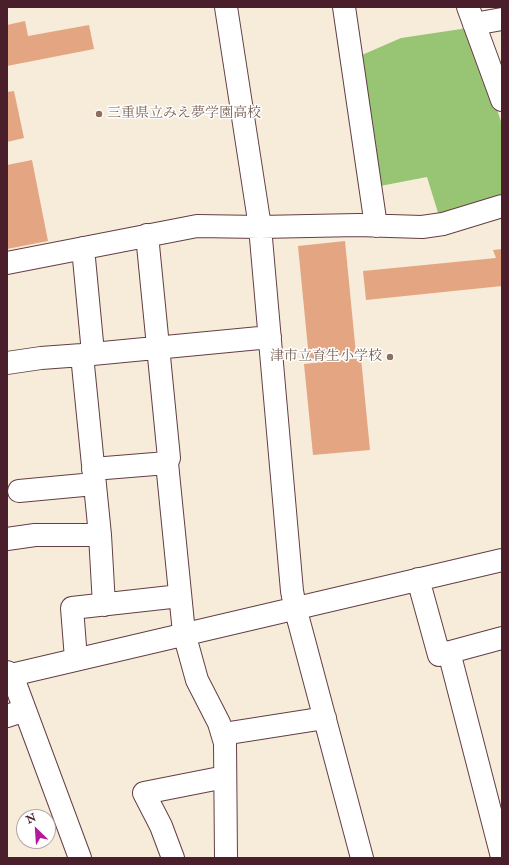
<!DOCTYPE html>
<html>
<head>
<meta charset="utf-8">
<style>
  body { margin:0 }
  #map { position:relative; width:509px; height:865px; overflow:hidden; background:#f6ecd9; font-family:"IM FELL English",serif }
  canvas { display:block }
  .frame { position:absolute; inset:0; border:8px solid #4a1f2b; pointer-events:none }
  .north { position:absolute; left:16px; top:809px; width:40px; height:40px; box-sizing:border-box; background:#fff; border:1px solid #b7a5aa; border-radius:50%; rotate:335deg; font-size:11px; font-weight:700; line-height:16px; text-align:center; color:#4a1f2b }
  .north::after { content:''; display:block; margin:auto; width:14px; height:18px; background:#b5179e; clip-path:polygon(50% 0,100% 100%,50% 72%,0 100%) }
</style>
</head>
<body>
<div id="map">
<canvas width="509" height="865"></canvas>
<div class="frame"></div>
<div class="north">N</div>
</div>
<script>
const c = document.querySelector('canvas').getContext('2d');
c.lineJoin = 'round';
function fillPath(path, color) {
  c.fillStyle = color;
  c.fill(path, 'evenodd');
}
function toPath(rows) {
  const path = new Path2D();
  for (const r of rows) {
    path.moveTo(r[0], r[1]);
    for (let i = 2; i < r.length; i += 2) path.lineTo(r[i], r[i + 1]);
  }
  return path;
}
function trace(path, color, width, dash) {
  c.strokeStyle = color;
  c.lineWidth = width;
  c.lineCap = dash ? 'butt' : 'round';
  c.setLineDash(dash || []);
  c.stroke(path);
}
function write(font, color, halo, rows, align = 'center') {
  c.font = font + ' "IM FELL English","Noto Serif JP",serif';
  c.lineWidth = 3;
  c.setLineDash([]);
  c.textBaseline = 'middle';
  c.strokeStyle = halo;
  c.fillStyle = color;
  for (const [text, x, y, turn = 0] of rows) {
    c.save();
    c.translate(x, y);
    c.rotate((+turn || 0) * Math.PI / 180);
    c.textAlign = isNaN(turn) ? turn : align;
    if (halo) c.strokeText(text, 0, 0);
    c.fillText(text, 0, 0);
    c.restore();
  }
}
const green = toPath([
  [468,28,502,124,502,196,439,216,427,177,375,187,355,58,401,38]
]);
const building = toPath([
  [25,21,28,36,89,25,94,49,7,66,7,25],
  [14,91,24,138,7,142,7,92],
  [32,160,48,241,7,249,7,165],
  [345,241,356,354,309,359,298,246],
  [502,249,502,286,366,300,363,271,496,258,493,250],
  [361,358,370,450,313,455,304,364]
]);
const minor = toPath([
  [226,7,260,227,292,591,295,607,362,858],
  [344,7,376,226],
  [468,7,502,100],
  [474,24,502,19],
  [147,235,169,458,167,463,184,633,197,680,219,723,225,743,226,858],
  [83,248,93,353],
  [7,263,197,226,260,227,358,225,422,227,443,224,502,206],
  [7,363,41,358,82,355],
  [93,469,167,463],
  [19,491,94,484],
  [7,539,35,535,100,535],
  [418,579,439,655,502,638],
  [104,605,100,535,82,355,270,337],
  [449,652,502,857],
  [76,659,72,608,180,596],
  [7,672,12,675,80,858],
  [7,676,502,560],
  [7,716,25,710],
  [223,734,325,718],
  [173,858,161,826,144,793,225,777]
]);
const markers = [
  [99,114,4,"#8d6e63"],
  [390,357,4,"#8d6e63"]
];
const educationNames = [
  ["三重県立みえ夢学園高校",107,114],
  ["津市立育生小学校",382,357,"right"]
];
fillPath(green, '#98c573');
fillPath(building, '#e4a682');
trace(minor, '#643e45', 24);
trace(minor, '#fff', 22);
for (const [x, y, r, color] of markers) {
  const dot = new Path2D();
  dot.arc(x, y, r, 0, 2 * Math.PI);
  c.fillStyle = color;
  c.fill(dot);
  trace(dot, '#fff', 1.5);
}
write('14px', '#785e54', '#fff', educationNames, 'left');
</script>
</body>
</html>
